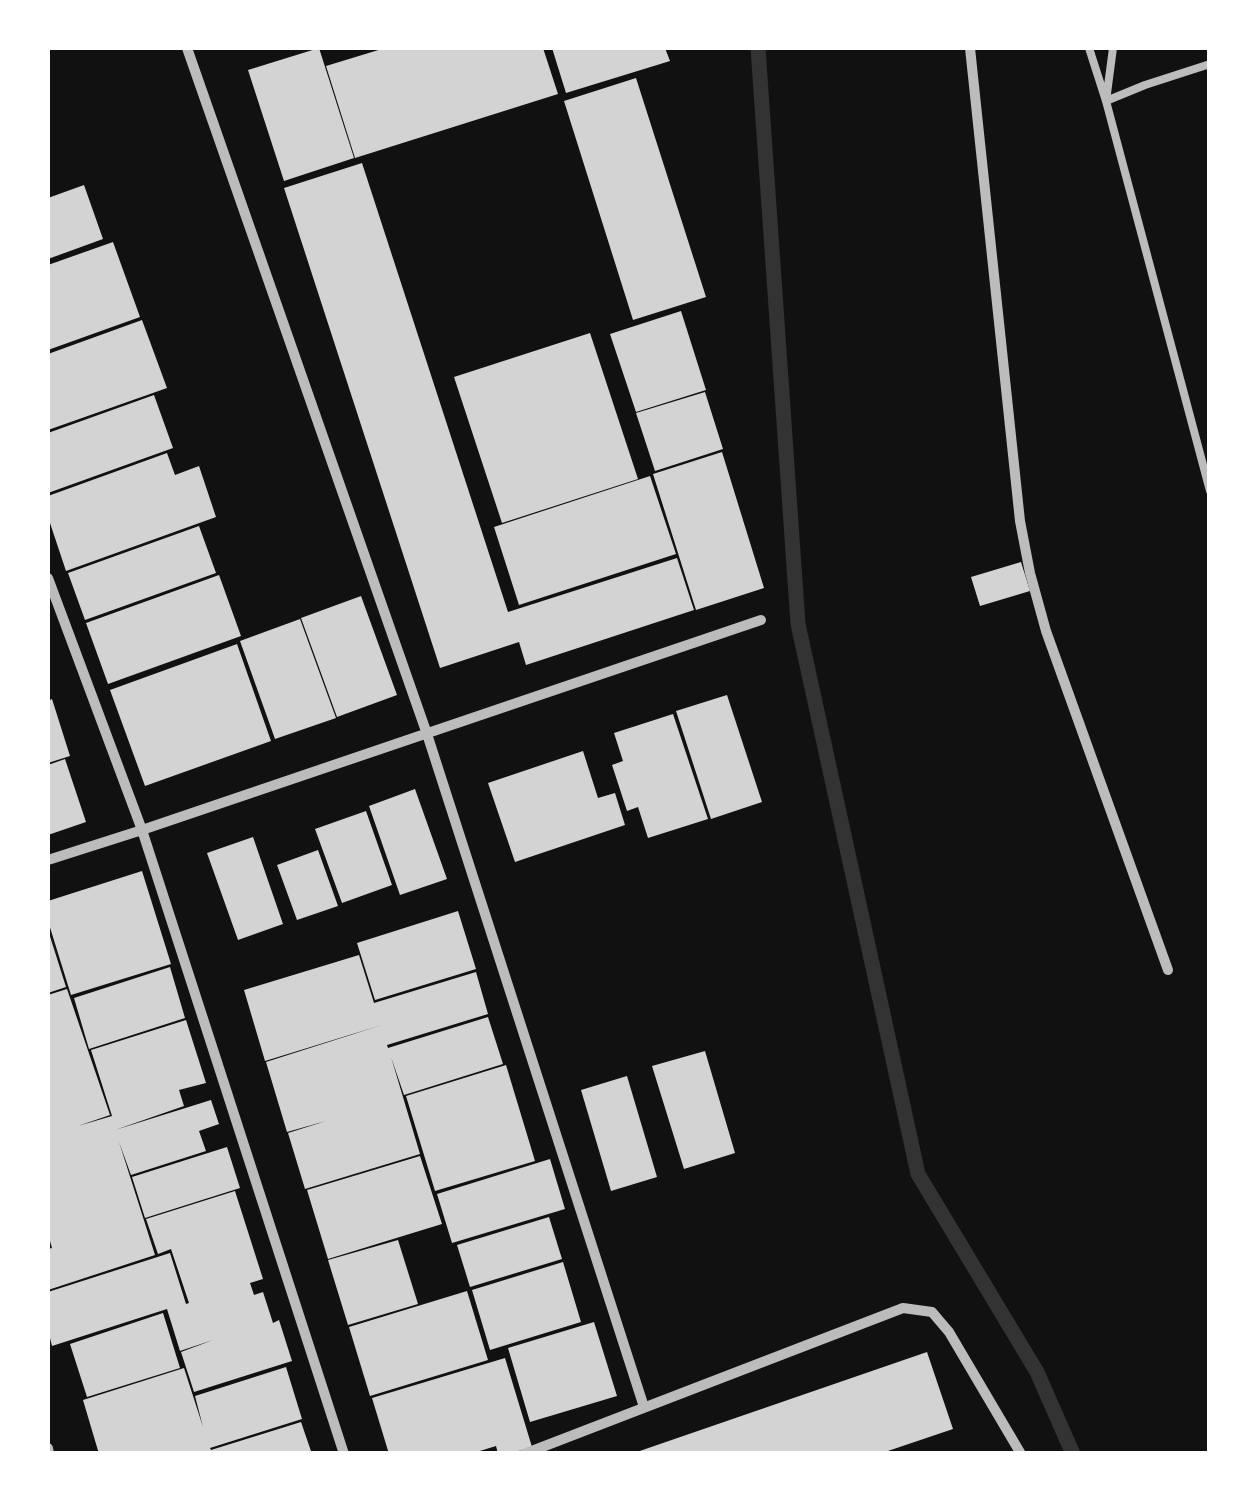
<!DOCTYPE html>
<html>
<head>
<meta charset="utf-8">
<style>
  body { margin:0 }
  #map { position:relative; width:1257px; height:1501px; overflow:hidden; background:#111; font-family:Lato,sans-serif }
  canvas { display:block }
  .frame { position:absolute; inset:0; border:50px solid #fff; pointer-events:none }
</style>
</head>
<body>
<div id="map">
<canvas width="1257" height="1501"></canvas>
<div class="frame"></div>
</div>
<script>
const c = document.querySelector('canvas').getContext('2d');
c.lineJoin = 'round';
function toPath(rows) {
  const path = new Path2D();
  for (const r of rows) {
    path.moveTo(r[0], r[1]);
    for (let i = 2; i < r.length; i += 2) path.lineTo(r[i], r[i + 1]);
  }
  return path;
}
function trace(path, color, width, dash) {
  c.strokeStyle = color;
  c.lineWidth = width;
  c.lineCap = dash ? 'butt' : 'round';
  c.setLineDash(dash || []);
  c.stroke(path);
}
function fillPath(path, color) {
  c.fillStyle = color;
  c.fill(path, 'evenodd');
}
const stream = toPath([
  [758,48,798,624,918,1174,1037,1372,1073,1454]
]);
const building = toPath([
  [319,48,354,158,284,181,248,70],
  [385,48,543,48,558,94,355,158,326,66],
  [552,48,665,48,670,61,566,93],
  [636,78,706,297,633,320,564,101],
  [362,163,508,612,677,558,694,610,526,665,519,642,440,668,284,188],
  [84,185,103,239,48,259,48,198],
  [113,242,140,317,48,350,48,265],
  [681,311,706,390,636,412,610,334],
  [142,320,167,388,48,430,48,354],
  [590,333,638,479,502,523,454,377],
  [705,392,723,449,655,471,636,413],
  [154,395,173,448,48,493,48,433],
  [722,452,764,588,696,610,653,474],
  [167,453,175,475,199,466,216,517,66,571,48,517,48,496],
  [650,476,676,554,519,605,494,527],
  [199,526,216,573,85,620,68,573],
  [1021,562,1030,591,980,606,971,577],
  [219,575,241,636,108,684,86,623],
  [361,596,397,695,337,717,301,618],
  [300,619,336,718,275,739,240,641],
  [237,644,271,741,145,786,110,690],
  [727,695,762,802,711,819,676,711],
  [52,699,70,756,48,763,48,701],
  [673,714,708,819,648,838,638,807,627,811,612,765,623,761,614,733],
  [583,751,598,798,615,793,625,825,515,862,488,783],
  [65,759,86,822,48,835,48,765],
  [415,789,447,879,400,895,369,806],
  [366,811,392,885,342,903,315,829],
  [253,837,283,924,238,940,207,853],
  [318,850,338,906,297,920,277,865],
  [142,871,171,964,71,995,48,921,48,901],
  [458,911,476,969,375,1000,357,943],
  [48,930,66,987,48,993],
  [359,955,374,1003,476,972,488,1014,387,1045,388,1048,488,1017,503,1064,404,1095,391,1057,420,1154,305,1189,288,1133,326,1121,287,1132,266,1062,382,1025,265,1061,244,990],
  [170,967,185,1018,89,1049,74,998],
  [67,989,110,1115,78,1126,112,1116,91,1050,186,1020,206,1083,179,1090,184,1106,115,1130,211,1100,219,1124,199,1131,206,1151,131,1175,119,1142,155,1255,48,1290,48,1249,52,1248,48,1234,48,995],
  [705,1051,735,1153,684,1169,652,1066],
  [506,1065,535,1161,435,1191,406,1096],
  [627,1076,657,1177,611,1191,581,1090],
  [227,1147,240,1188,145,1218,132,1177],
  [420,1156,442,1224,328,1259,307,1190],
  [550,1159,565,1209,452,1243,437,1194],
  [235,1191,263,1279,250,1283,254,1295,263,1292,273,1323,279,1320,292,1361,194,1392,181,1352,213,1340,180,1351,167,1309,52,1346,48,1330,48,1292,170,1253,186,1304,189,1303,171,1249,158,1254,146,1219],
  [549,1217,562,1259,470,1287,457,1245],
  [398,1240,418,1304,348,1325,328,1260],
  [563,1262,581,1322,490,1350,472,1290],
  [467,1291,488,1360,370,1396,349,1327],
  [163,1313,180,1368,87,1397,70,1344],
  [594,1322,617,1396,530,1422,508,1348],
  [927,1352,953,1429,879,1454,631,1454],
  [505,1358,532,1447,509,1454,498,1454,496,1446,470,1454,389,1454,372,1398],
  [286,1367,302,1419,210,1448,211,1450,301,1422,312,1454,99,1454,83,1400,184,1368,203,1427,195,1396]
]);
const service = toPath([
  [1089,48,1106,101,1210,491],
  [1113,48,1106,101,1145,85,1210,64]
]);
const minor = toPath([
  [187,48,427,734,644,1407],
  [970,48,1020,521,1030,573,1046,631,1168,970],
  [48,578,142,830,344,1454],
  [48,860,142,830,761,620],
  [48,1448,49,1454],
  [524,1454,903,1308,932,1312,949,1332,1021,1454]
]);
trace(stream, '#333', 15);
fillPath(building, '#d3d3d3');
trace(service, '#bcbcbc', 8);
trace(minor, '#bcbcbc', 10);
</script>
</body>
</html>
